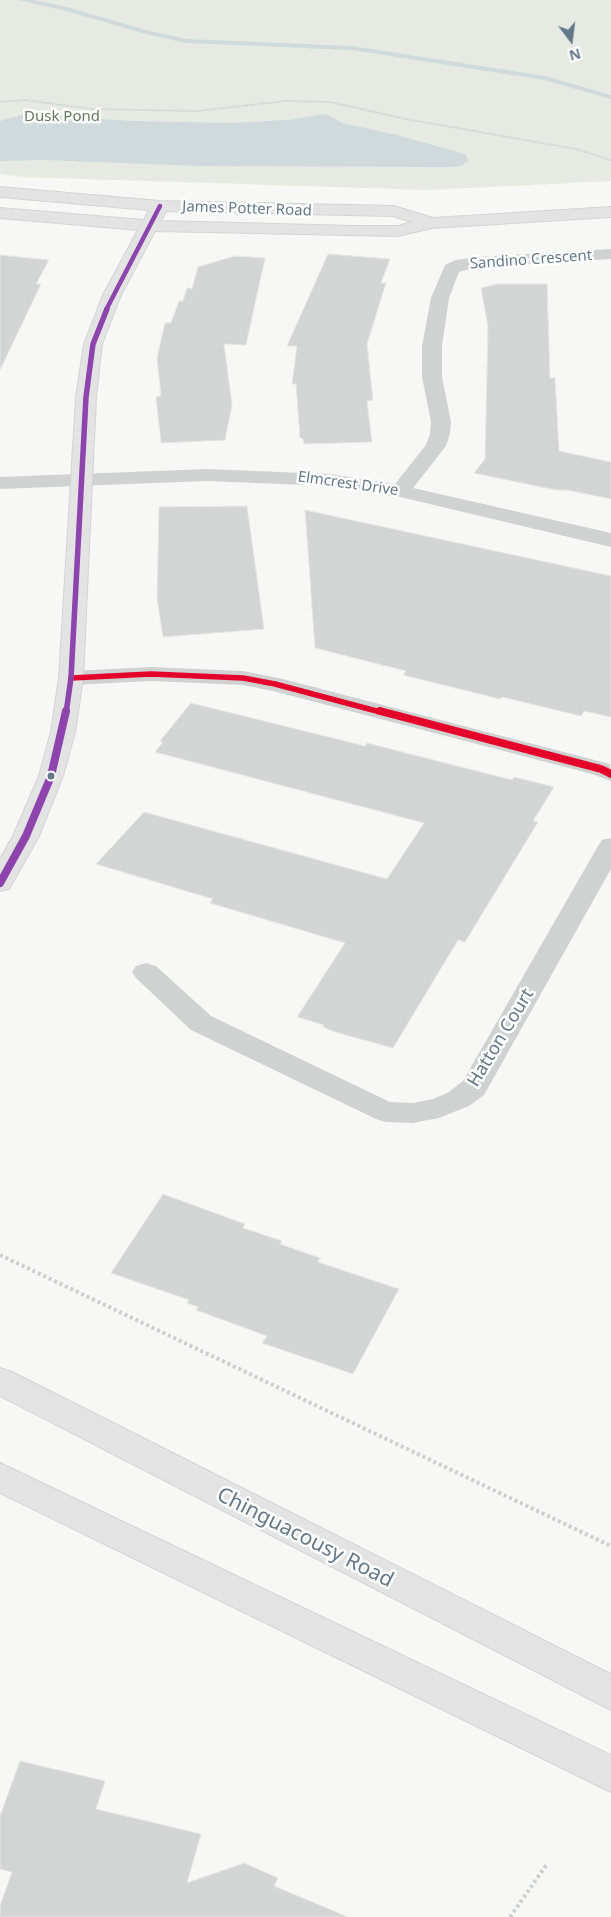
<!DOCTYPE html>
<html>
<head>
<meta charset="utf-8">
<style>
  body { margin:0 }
  #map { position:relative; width:611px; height:1917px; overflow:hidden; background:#f7f7f5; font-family:"Noto Sans",sans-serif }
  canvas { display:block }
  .north { position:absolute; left:546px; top:15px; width:50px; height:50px; -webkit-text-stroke:4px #fff; paint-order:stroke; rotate:165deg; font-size:14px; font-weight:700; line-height:20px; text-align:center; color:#647888 }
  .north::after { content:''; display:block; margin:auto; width:18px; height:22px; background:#647888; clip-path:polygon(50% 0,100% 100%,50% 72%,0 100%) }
</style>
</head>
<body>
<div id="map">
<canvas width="611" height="1917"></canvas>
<div class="north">N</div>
</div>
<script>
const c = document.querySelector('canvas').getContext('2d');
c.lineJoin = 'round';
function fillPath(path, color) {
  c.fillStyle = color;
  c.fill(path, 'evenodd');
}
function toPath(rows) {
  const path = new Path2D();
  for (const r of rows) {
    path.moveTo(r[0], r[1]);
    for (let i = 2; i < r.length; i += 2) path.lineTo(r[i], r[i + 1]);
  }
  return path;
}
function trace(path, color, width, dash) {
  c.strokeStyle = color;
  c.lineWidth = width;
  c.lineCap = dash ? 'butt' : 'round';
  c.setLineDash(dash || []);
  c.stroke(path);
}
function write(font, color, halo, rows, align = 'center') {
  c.font = font + ' "Noto Sans",sans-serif';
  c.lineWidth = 5;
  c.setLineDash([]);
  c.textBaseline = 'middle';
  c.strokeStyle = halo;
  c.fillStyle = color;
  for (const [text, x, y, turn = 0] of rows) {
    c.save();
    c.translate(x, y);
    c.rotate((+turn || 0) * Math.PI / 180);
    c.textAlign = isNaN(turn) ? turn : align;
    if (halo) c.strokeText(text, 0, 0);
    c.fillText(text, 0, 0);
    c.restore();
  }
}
const green = toPath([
  [0,0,611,0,611,181,428,190,22,177,0,174]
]);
const water = toPath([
  [25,114,134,121,232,123,288,120,326,114,342,123,397,135,461,153,466,155,468,161,461,166,449,167,199,166,45,160,0,161,0,121]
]);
const stream = toPath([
  [19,0,32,0,67,7,149,31,187,39,352,46,545,76,611,95,611,99,544,80,352,50,187,43,146,34,66,11,19,0]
]);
const building = toPath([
  [328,254,390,259,381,283,386,283,367,344,373,400,367,401,372,442,304,444,303,439,300,438,296,384,292,384,297,346,287,346,328,254],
  [0,255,49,260,36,284,41,284,0,370,0,255],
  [235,256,265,258,246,345,224,344,232,405,225,440,161,443,156,397,161,396,157,358,165,323,171,323,179,301,183,301,187,288,192,289,198,267,235,256],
  [547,284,550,378,555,378,559,451,611,462,611,499,567,490,556,490,474,473,485,459,488,327,481,288,498,284,547,284],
  [247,506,264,629,163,637,157,598,159,507,247,506],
  [305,510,611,576,611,717,584,711,581,716,502,697,500,699,403,675,406,671,315,648,305,510],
  [191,703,365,746,367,743,512,780,514,777,554,787,533,821,538,822,465,942,458,940,393,1048,335,1032,323,1027,324,1025,297,1017,345,943,210,903,213,899,96,864,144,812,387,879,424,823,155,752,163,742,160,741,191,703],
  [163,1194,245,1224,243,1228,282,1241,280,1244,320,1258,318,1262,399,1289,353,1374,262,1343,267,1336,196,1310,198,1307,187,1303,189,1300,111,1273,163,1194],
  [20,1761,105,1781,96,1809,201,1834,187,1883,244,1863,278,1878,274,1886,348,1917,0,1917,0,1906,12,1872,0,1869,0,1816,20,1761]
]);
const pathFar1 = toPath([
  [0,102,25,100,92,109,197,111,286,101,330,102,406,119,576,149,611,160]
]);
const path = toPath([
  [0,1255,611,1546],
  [510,1917,547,1864]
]);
const street = toPath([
  [611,249,611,259,478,267,459,272,449,298,442,346,442,377,451,422,450,434,446,446,413,488,611,533,611,547,400,497,329,486,207,481,0,489,0,477,207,469,329,474,395,484,426,445,430,434,431,422,422,377,422,346,431,298,445,265,456,260,478,257,611,249],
  [151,667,243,671,283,679,610,764,611,781,592,774,273,691,243,685,151,681,71,685,63,683,59,678,63,673,71,671,151,667],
  [611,838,611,869,484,1095,469,1106,439,1118,413,1123,386,1122,376,1119,191,1030,136,978,132,972,136,966,146,963,156,966,211,1016,390,1102,413,1103,433,1099,449,1092,463,1081,598,846,602,840,611,838]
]);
const secondary = toPath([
  [0,187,160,201,394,206,433,218,611,207,611,217,432,228,398,236,155,231,121,295,102,344,96,397,83,678,75,732,63,776,39,836,9,889,0,891,0,859,13,836,39,776,51,732,59,678,76,397,84,344,103,295,138,230,0,218,0,208,144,220,149,210,0,197,0,187],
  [166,211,393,216,412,222,398,226,354,226,161,221,166,211],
  [0,1368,12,1372,611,1674,611,1710,0,1396,0,1368],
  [0,1463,611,1755,611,1792,0,1493,0,1463]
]);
const bus1Far1 = toPath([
  [71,678,151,674,243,678,275,684,384,713]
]);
const bus1 = toPath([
  [380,711,601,769,611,774]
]);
const bus2Far2 = toPath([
  [106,310,160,206]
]);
const bus2Far1 = toPath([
  [66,713,71,678,86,397,93,344,107,309]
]);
const bus2 = toPath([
  [0,883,26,836,51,776,66,711]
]);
const markers = [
  [51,776,4.5,"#647888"]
];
const farParknames = [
  ["Dusk Pond",62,117]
];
const farStreetnames = [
  ["James Potter Road",247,209,2],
  ["Sandino Crescent",531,260,-4],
  ["Elmcrest Drive",348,484,8]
];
const streetNames = [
  ["Hatton Court",501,1038,-59]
];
const nearStreetnames = [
  ["Chinguacousy Road",305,1538,27]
];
fillPath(green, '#e6eae3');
fillPath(water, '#d0d9dc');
fillPath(stream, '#d0d9dc');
fillPath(building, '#d3d4d4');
trace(building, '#e6e6e5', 1);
trace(secondary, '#d3d5d5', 2);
trace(pathFar1, '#cccecf', 2, [1, 1]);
trace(path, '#cccecf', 4, [3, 3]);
fillPath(street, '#d0d2d2');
fillPath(secondary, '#e3e3e3');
trace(bus1Far1, '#e4002b', 5.5);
trace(bus1, '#e4002b', 8);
trace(bus2Far2, '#8e44ad', 4.5);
trace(bus2Far1, '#8e44ad', 5.5);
trace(bus2, '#8e44ad', 8);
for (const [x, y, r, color] of markers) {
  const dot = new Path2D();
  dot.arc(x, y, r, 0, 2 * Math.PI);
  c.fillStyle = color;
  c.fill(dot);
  trace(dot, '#fff', 2);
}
write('15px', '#657a5f', '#fff', farParknames);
write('15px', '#647888', '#fff', farStreetnames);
write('18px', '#647888', '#fff', streetNames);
write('21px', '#647888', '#fff', nearStreetnames);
</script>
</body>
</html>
